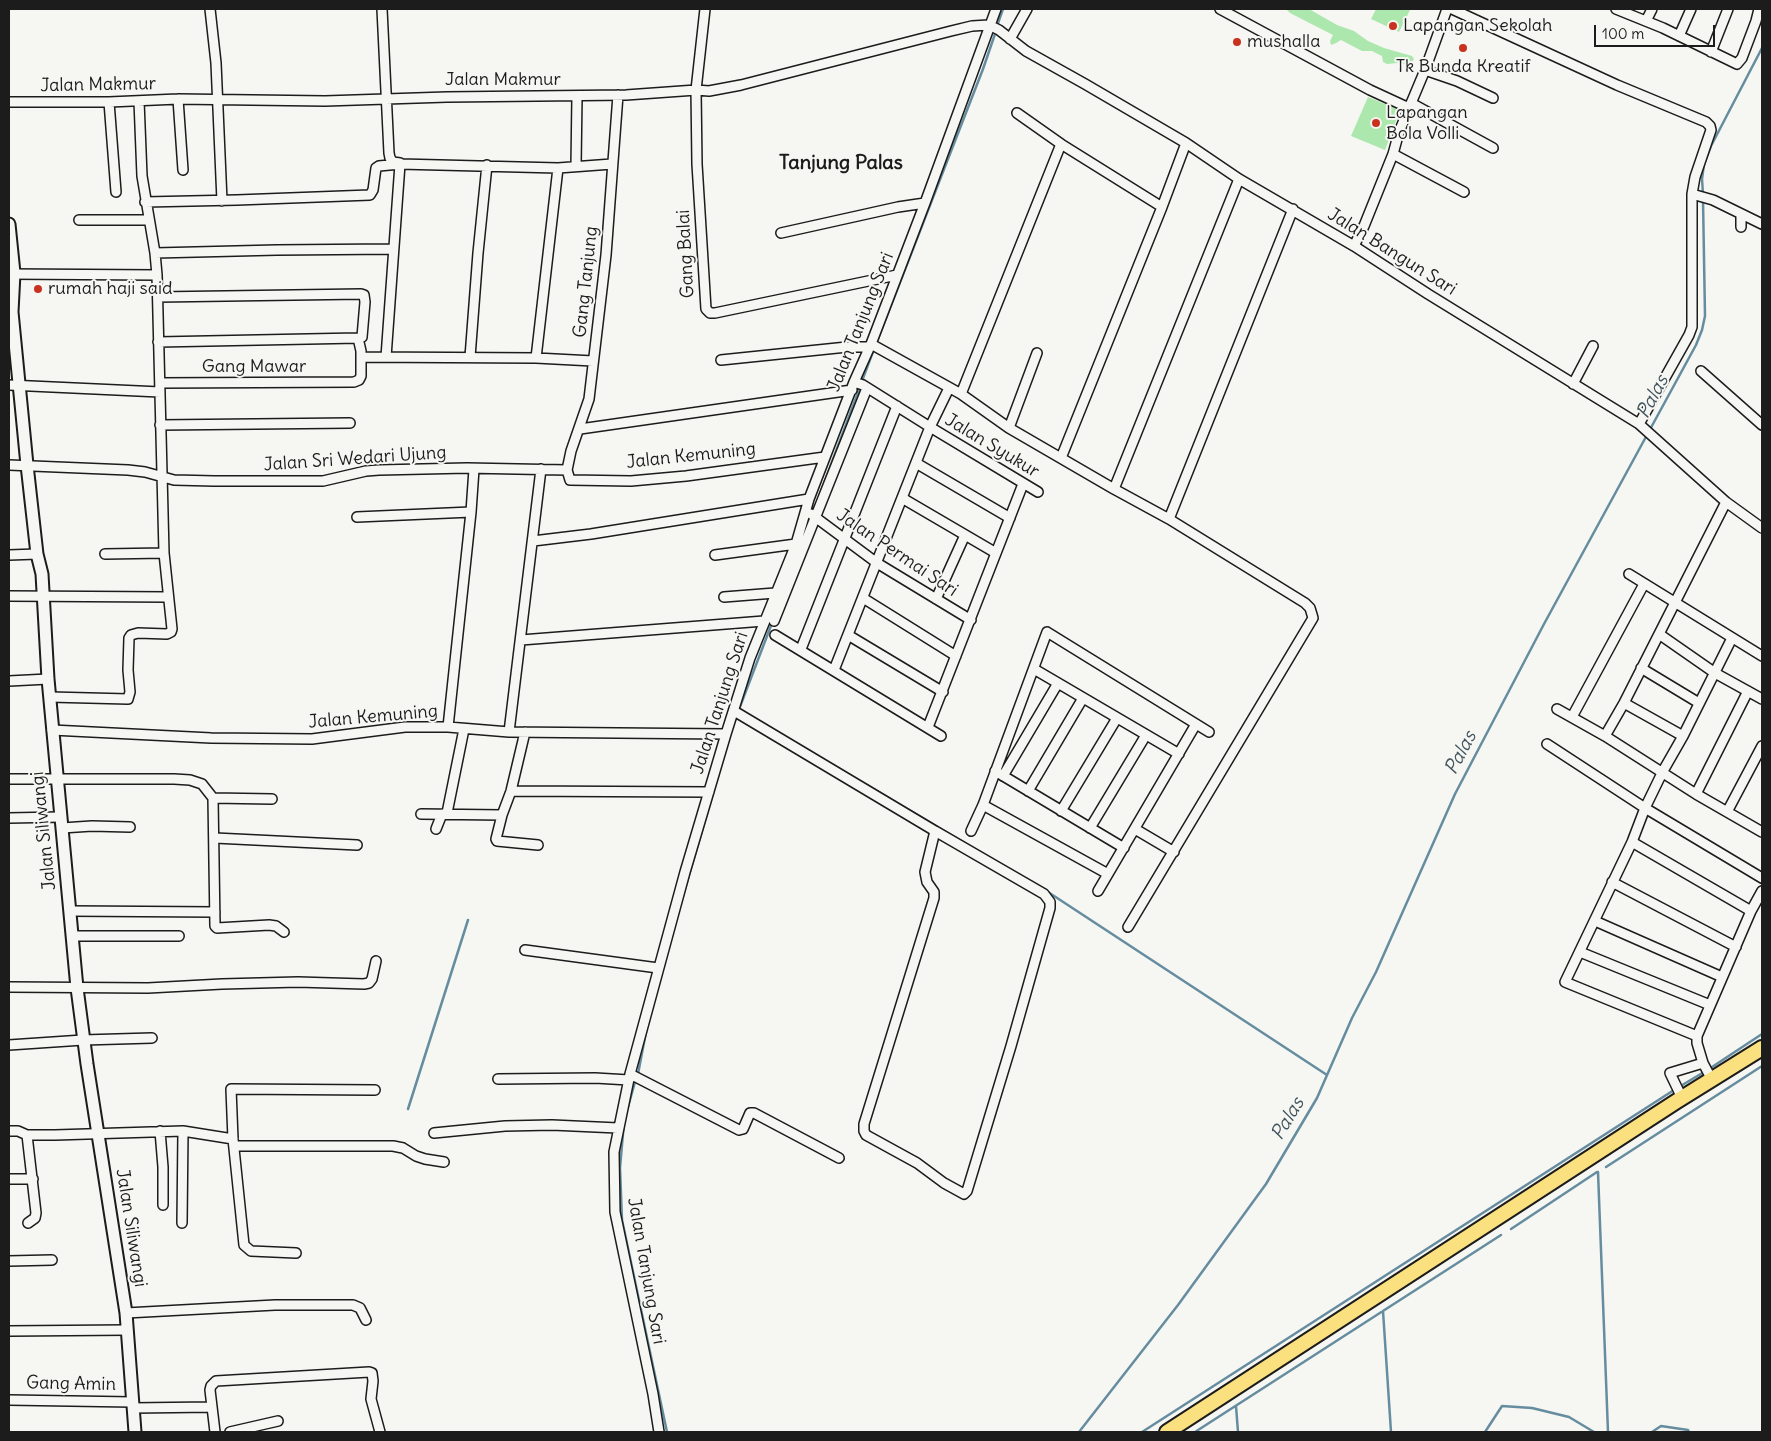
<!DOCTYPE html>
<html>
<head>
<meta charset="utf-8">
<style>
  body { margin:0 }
  #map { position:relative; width:1771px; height:1441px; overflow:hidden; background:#f6f6f2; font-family:Delius,sans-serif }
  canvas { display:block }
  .frame { position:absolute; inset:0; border:10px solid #1c1c1c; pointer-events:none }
  .scale { position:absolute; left:1594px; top:25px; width:121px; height:22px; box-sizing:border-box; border:2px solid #1c1c1c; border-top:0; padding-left:6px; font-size:15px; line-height:18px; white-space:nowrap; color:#1c1c1c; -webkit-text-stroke:4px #f6f6f2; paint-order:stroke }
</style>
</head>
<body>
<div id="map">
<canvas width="1771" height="1441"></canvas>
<div class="frame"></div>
<div class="scale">100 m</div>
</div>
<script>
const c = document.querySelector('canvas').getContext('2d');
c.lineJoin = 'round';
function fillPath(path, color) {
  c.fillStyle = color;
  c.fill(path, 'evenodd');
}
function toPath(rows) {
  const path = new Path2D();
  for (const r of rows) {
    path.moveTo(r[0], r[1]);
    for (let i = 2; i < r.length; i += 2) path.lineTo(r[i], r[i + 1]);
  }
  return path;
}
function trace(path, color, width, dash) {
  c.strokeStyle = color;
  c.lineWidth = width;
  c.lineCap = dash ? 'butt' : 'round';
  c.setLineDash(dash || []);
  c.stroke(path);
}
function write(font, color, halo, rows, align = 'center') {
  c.font = font + ' Delius,sans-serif';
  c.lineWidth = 4;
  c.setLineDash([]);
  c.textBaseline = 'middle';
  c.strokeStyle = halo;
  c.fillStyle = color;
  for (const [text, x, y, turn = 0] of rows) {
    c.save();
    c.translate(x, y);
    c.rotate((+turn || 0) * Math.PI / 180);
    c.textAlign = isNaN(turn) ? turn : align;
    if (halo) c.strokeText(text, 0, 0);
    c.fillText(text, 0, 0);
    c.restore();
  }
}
const green = toPath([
  [1286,9,1309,9,1337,25,1354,31,1368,41,1384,48,1412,56,1414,59,1410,65,1398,63,1387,64,1383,62,1382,56,1372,51,1362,51,1341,40,1336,43,1331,45,1330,41,1333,35,1290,13],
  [1376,9,1407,9,1410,10,1399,32,1371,19],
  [1368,97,1400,110,1385,150,1351,136]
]);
const stream = toPath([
  [997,26,1003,9],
  [1703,194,1702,179,1704,164,1711,146,1762,48],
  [876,344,983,69,996,31],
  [862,381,874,349],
  [820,494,860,387],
  [733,725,772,623],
  [867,785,987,856],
  [1048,892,1327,1075],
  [676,920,718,776],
  [1709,1069,1762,1034],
  [638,1074,646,1032],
  [1679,1087,1704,1072],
  [628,1107,635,1082],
  [408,1109,468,920],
  [624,1122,620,1168,622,1220,667,1432],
  [1606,1167,1762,1066],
  [1598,1172,1608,1432],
  [1511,1229,1597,1172],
  [1383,1311,1391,1432],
  [1236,1406,1238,1432],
  [1079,1432,1178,1305,1266,1184,1317,1098,1352,1018,1376,972,1455,794,1544,624,1696,345,1702,330,1705,316,1703,200],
  [1142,1432,1674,1090],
  [1195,1432,1501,1235],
  [1485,1432,1502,1406,1532,1408,1569,1417,1594,1432],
  [1652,1432,1661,1426,1688,1430,1689,1432]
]);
const minor = toPath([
  [210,9,216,63,222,201],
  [382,9,389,153,390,158,393,162,400,163],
  [705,9,696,90,697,164,706,309,710,313,715,313,897,275],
  [1220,9,1370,90,1409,108],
  [1452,9,1617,85,1706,122,1710,126,1711,130,1695,177,1692,194,1692,327,1689,335,1639,424],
  [1616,9,1663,28,1737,64,1742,58,1756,21,1759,9],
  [1646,21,1652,9],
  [1679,36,1691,9],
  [1010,39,1027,9],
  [1711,52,1728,9],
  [1425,70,1457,81,1493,98],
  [618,95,606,255,589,399,571,451,567,470,570,480,631,481,686,476,825,457],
  [178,99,183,170],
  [9,102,109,102,178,99,325,101,447,97,626,95,696,90,709,91,741,85,951,31,972,26,989,25,999,30,1026,51,1085,84,1186,143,1239,179,1354,246,1428,294,1639,424,1726,502,1762,528],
  [109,102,116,192],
  [1411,103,1493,148],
  [1061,144,1162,207],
  [1393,154,1464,192],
  [576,166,577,96],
  [1692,194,1713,200,1762,224],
  [145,202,237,200,370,195,373,190,376,168,379,166,400,164,558,168,612,164],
  [79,220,149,220],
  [1741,227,1741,214],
  [781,233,898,207,925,203],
  [1354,246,1364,226,1393,154,1399,132,1425,70,1447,9],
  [155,253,277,250,393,249],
  [9,274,157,275],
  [158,297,361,294,364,295,365,302,362,337,358,338],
  [158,342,358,338,361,351,361,376,359,380,354,382,160,383],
  [871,344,961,394,1009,428,1114,489,1169,519,1293,209],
  [361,357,536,358,593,361],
  [386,357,400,164],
  [470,357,478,253,487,165],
  [536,358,558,168],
  [721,360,847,347,869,347],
  [1701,371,1762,425],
  [854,382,863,385,930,427,1038,492],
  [1573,384,1593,346],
  [9,385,160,392],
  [961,394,1061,144,1017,113],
  [160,425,350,423],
  [1009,428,1037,353],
  [580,429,852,390],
  [1061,458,1162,207,1186,143],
  [916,463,1010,518],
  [9,465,128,470,145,472,174,480,214,481,323,481,366,471,379,470,467,468,567,470],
  [1114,489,1239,179],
  [902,498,996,553],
  [811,514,877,563,971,620],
  [357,517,471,512],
  [533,541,591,534,809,499],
  [105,554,164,553],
  [9,555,37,554],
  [715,555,796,544],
  [1629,574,1762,656],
  [9,596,167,597],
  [724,597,775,593],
  [863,598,956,656],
  [936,599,965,535],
  [774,621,867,388],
  [1659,634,1715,673,1762,699],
  [775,635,941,736],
  [848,635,943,692],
  [521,640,764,621],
  [801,649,897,406],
  [1641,668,1699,703],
  [1034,669,1179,754],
  [834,670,930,427,949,388],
  [9,681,48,679],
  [50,697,128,699,130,692,128,670,129,638,131,635,138,633,167,634,171,632,172,629,164,553,157,275,155,253,142,176,139,101],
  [1624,703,1683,736],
  [1557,709,1605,736,1696,794,1762,832],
  [734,711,935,831,925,872,927,882,934,892,934,898,864,1124,864,1131,866,1135,917,1163,944,1183,964,1194,967,1191,1011,1046,1050,908,1050,902,1044,894,935,831],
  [1572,717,1644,584],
  [448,727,471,512,474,469],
  [928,727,1023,484],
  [52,730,211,738,312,739,405,727,448,727,509,732,726,734],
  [509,732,541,469],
  [525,732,511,791,502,815,496,839,497,841,538,845],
  [1605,736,1624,703,1726,502],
  [1547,744,1645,808,1762,878],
  [995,771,1124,848],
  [1003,776,1058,683],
  [9,779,174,779,190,780,202,784,213,798,215,926,217,928,269,925,276,926,284,932],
  [511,791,709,792],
  [1028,791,1083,698],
  [1696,794,1748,691],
  [213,798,272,799],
  [983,805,1108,874],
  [1061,811,1117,718],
  [1727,812,1762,746],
  [447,813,464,729],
  [421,814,502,815],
  [9,818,60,817],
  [62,828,92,826,130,827],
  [1090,828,1146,735],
  [436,829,442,814],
  [1135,829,1174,852],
  [971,831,983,805,1047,632,1209,732],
  [215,838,357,845],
  [1632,842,1751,911],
  [1612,882,1736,947],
  [1098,891,1196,724],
  [70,911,215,912],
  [1595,921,1722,977],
  [1128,927,1313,618,1310,608,1305,603,1169,519],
  [73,936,179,936],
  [525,950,658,968],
  [1580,952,1710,1005],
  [9,987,148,988,222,984,298,982,364,984,369,983,372,979,376,961],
  [1697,1036,1565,982,1632,842,1645,808,1663,771,1683,736,1732,638],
  [9,1045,83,1040,152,1038],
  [630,1074,739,1130,743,1129,750,1113,754,1113,839,1158],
  [498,1079,595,1078,629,1080],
  [1712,1080,1703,1063,1697,1043,1697,1036,1751,911,1762,891],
  [1682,1098,1670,1073,1703,1063],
  [9,1131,18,1131,27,1135,55,1135,183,1131,233,1139],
  [160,1131,163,1167,163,1205],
  [434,1133,505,1126,552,1125,618,1128],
  [27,1135,36,1213,35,1218,28,1223],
  [235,1146,393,1146,403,1148,416,1156,425,1159,444,1162],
  [9,1179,33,1179],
  [182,1223,183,1131],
  [296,1253,251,1251,244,1245,233,1139,231,1089,375,1090],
  [9,1261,52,1260],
  [126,1313,275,1305,353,1305,360,1308,366,1320],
  [9,1331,127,1330],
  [9,1400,132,1402],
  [133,1408,212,1407],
  [215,1432,210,1390,211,1386,216,1381,369,1372,372,1373,373,1381,371,1399,380,1432],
  [230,1432,278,1421],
  [659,1432,653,1394,615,1212,614,1152,630,1074,685,872,726,734,750,658,796,544,809,499,854,382,871,344,925,203,996,9]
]);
const tertiary = toPath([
  [9,224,14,273,12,312,27,465,37,554,42,574,48,679,77,988,87,1064,126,1313,135,1432]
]);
const primary = toPath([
  [1167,1432,1677,1101,1762,1048]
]);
const markers = [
  [1393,26,5,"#c8321e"],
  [1237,42,5,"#c8321e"],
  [1463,48,5,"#c8321e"],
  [1376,123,5,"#c8321e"],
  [38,289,5,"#c8321e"]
];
const poiNames = [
  ["Lapangan Sekolah",1403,26],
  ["mushalla",1247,42],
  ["Tk Bunda Kreatif",1463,67,"center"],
  ["Lapangan",1386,113],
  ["Bola Volli",1386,134],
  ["rumah haji said",48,289]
];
const streetNames = [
  ["Jalan Makmur",503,80],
  ["Jalan Makmur",98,85,-1],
  ["Jalan Bangun Sari",1392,252,32],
  ["Gang Balai",686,254,-93],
  ["Gang Tanjung",586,282,-84],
  ["Jalan Tanjung Sari",861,322,-68],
  ["Gang Mawar",254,367],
  ["Jalan Syukur",992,446,31],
  ["Jalan Kemuning",691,456,-6],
  ["Jalan Sri Wedari Ujung",355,459,-4],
  ["Jalan Permai Sari",897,553,34],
  ["Jalan Tanjung Sari",720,703,-72],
  ["Jalan Kemuning",373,717,-5],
  ["Jalan Siliwangi",44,831,-96],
  ["Jalan Siliwangi",131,1228,81],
  ["Jalan Tanjung Sari",646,1271,80],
  ["Gang Amin",71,1384,1]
];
const waterNames = [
  ["Palas",1653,397,-62],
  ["Palas",1461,753,-62],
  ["Palas",1288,1119,-59]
];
const quarterNames = [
  ["Tanjung Palas",841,163]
];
fillPath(green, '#ace8ae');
trace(stream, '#658d9f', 2.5);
trace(minor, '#1c1c1c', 12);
trace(tertiary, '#1c1c1c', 15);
trace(primary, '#1c1c1c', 18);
trace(minor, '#f6f6f2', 9);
trace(tertiary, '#f6f6f2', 11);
trace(primary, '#fbe080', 14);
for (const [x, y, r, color] of markers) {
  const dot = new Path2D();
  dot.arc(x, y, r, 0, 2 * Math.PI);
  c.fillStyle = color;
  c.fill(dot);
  trace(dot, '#f6f6f2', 2);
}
write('18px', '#1c1c1c', '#f6f6f2', poiNames, 'left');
write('18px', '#1c1c1c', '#f6f6f2', streetNames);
write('italic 19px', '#40545e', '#f6f6f2', waterNames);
write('bold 20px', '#1c1c1c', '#f6f6f2', quarterNames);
</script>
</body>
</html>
